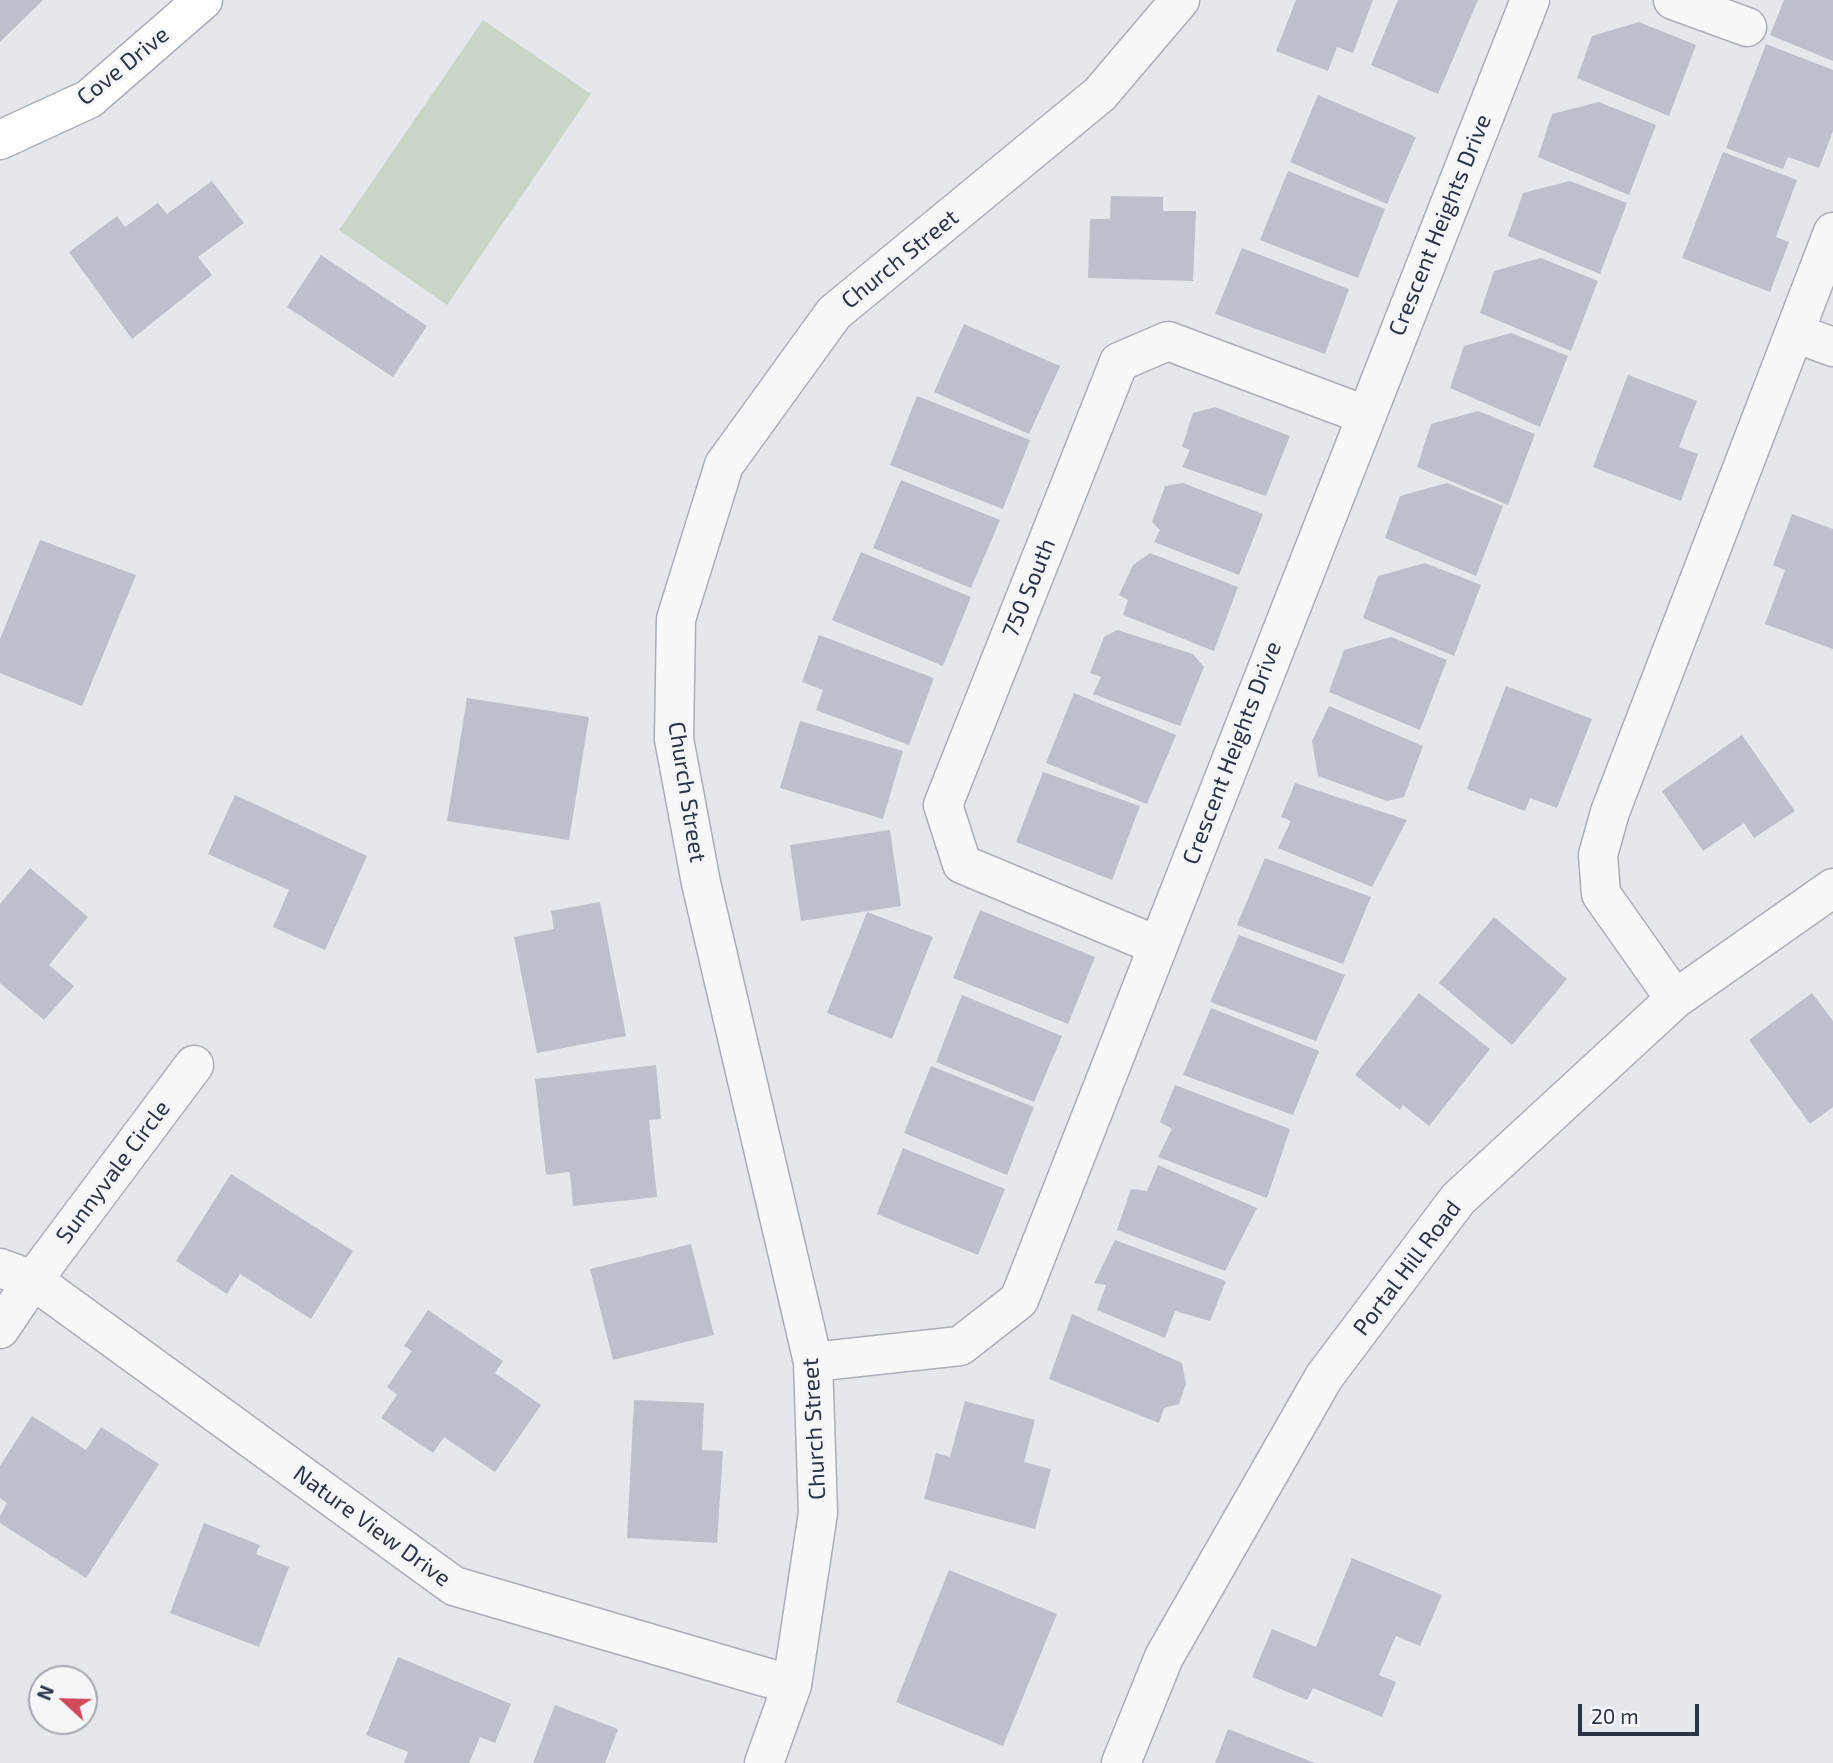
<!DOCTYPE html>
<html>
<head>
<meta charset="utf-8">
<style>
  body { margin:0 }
  #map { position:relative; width:1833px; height:1763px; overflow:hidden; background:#e4e7ec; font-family:"Exo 2",sans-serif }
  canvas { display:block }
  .north { position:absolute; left:28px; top:1665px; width:70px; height:70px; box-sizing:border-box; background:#f4f6f9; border:2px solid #a4a8b1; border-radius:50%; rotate:292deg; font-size:19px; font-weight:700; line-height:28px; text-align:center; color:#2b3445 }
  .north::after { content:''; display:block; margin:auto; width:24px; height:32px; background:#d1495b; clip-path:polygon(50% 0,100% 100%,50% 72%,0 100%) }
  .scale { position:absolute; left:1578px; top:1704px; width:121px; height:32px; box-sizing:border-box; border:4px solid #2b3445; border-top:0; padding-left:9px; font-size:21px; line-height:24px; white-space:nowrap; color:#2b3445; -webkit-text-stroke:5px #f4f6f9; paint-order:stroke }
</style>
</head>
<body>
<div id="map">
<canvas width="1833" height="1763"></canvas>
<div class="north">N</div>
<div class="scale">20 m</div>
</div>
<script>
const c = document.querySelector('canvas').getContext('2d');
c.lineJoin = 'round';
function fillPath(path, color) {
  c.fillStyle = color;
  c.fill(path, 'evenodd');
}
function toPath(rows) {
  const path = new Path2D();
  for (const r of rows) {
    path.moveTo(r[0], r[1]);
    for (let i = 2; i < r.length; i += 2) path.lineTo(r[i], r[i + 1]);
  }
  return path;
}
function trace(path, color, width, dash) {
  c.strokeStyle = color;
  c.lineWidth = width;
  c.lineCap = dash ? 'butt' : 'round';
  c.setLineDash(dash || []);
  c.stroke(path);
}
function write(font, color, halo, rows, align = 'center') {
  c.font = font + ' "Exo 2",sans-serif';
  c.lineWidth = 6;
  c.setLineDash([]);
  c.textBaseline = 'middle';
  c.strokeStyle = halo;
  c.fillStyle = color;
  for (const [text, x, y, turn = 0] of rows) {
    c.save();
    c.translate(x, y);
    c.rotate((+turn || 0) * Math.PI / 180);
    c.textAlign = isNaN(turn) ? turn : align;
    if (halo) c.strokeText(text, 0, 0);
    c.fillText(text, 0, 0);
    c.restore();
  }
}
const green = toPath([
  [483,20,591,94,447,305,339,230]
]);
const building = toPath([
  [0,0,43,0,0,42],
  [1296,0,1373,0,1353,53,1337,47,1328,71,1276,51],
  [1398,0,1478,0,1438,94,1371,65],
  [1784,0,1833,0,1833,61,1770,35],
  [1639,22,1696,45,1669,116,1577,78,1592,36],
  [1766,44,1833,70,1833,131,1819,168,1788,157,1783,169,1726,148],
  [1318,95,1416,137,1387,204,1290,162],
  [1599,102,1656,125,1629,195,1538,157,1552,114],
  [1723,152,1797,180,1776,237,1789,242,1770,292,1682,258],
  [1288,171,1385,209,1358,278,1260,240],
  [212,181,244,223,198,257,212,275,132,339,69,252,117,216,125,227,158,203,167,214],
  [1570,181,1627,203,1600,274,1508,236,1523,193],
  [1111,196,1163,197,1163,211,1196,211,1193,281,1088,278,1090,219,1110,219],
  [1242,248,1349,289,1325,354,1215,314],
  [321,255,427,326,393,377,287,307],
  [1541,258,1598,281,1571,351,1480,313,1494,271],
  [964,324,1060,366,1029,434,934,392],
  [1511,333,1568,356,1540,427,1450,388,1464,346],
  [1628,375,1697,401,1679,447,1698,454,1681,501,1593,467],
  [917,396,1030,440,1003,509,890,465],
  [1215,407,1290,436,1266,496,1182,467,1190,450,1182,447,1193,413],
  [1478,411,1535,434,1508,505,1417,467,1431,424],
  [901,480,1000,520,971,588,873,548],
  [1183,483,1263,514,1239,575,1154,542,1160,530,1152,522,1165,486],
  [1447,483,1503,506,1476,576,1385,538,1400,496],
  [1792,514,1833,529,1833,649,1765,624,1785,570,1773,565],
  [40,540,136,575,82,706,0,673,0,639],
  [861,552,971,597,943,666,832,620],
  [1150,553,1238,587,1214,651,1123,615,1128,600,1119,595,1133,565],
  [1425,563,1481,585,1454,656,1363,618,1378,576],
  [1117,630,1193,654,1204,667,1180,726,1093,694,1101,677,1090,673,1104,637],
  [819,635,934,678,909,745,816,710,823,690,802,682],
  [1391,637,1447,660,1420,730,1329,692,1344,650],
  [1506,686,1592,719,1557,808,1530,798,1525,811,1467,789],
  [1074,693,1176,735,1147,804,1046,763],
  [467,698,589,717,569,840,447,821],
  [1329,706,1423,746,1404,797,1387,801,1318,776,1312,741],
  [800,721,903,751,883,819,780,788],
  [1742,735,1795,811,1754,838,1744,823,1703,851,1662,791],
  [1043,772,1140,806,1112,880,1016,842],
  [1295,783,1407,820,1372,887,1278,848,1291,821,1281,817],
  [235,795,367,856,325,950,273,927,289,890,208,854],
  [890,830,901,906,801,921,790,845],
  [1265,858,1371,897,1343,964,1237,925],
  [30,868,88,917,49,965,74,986,44,1020,0,983,0,904],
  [600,902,626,1036,537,1053,514,937,554,929,551,911],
  [980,910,1095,957,1068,1024,953,978],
  [867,912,933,937,892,1039,827,1013],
  [1494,917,1567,979,1512,1045,1439,983],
  [1239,935,1345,975,1316,1041,1210,1002],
  [1419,993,1490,1049,1429,1126,1403,1105,1400,1110,1355,1075],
  [1812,993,1833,1021,1833,1107,1810,1124,1749,1040],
  [962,995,1062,1036,1034,1102,936,1062],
  [1211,1008,1319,1051,1293,1115,1183,1075],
  [656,1065,661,1119,649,1120,657,1197,573,1206,570,1172,546,1175,535,1079],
  [931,1066,1034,1107,1007,1175,904,1133],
  [1175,1085,1290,1129,1267,1198,1158,1157,1172,1129,1160,1122],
  [903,1148,1005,1189,978,1255,877,1214],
  [1158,1165,1257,1208,1225,1271,1117,1230,1131,1189,1147,1191],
  [231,1174,353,1251,311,1319,240,1274,227,1294,176,1261],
  [1115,1240,1226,1281,1210,1321,1175,1311,1165,1338,1097,1310,1106,1285,1094,1283],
  [691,1244,714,1335,613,1360,590,1269],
  [428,1310,503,1361,495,1373,541,1405,495,1472,444,1437,433,1453,381,1418,397,1395,387,1387,412,1351,404,1346],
  [1072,1314,1182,1363,1186,1384,1179,1404,1164,1408,1159,1423,1049,1379],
  [634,1400,704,1403,702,1450,723,1451,717,1543,627,1538],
  [965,1401,1035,1420,1024,1462,1051,1469,1035,1529,924,1499,936,1453,950,1457],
  [32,1416,86,1450,101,1427,159,1464,86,1578,0,1523,0,1516,7,1503,0,1498,0,1466],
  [204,1523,260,1545,256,1554,289,1567,259,1647,170,1613],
  [1352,1558,1442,1595,1420,1646,1396,1636,1379,1675,1396,1682,1382,1717,1313,1688,1307,1700,1252,1677,1272,1629,1316,1647],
  [949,1570,1057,1614,1003,1746,896,1702],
  [398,1657,511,1704,495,1743,480,1737,469,1763,404,1763,408,1752,366,1735],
  [555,1705,618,1729,605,1763,533,1763],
  [1228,1729,1315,1763,1215,1763]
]);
const street = toPath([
  [1673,0,1747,27],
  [1795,333,1833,347],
  [1156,945,962,864,943,805,1119,362,1168,341,1365,415],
  [1675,999,1601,894,1598,855,1610,812,1833,232],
  [0,1268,33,1280,454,1586,792,1685],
  [0,1329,33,1280,194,1065],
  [813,1362,960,1346,1019,1300,1530,0],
  [764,1763,792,1685,818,1513,813,1362,701,883,674,739,676,619,724,465,834,313,1100,94,1180,0],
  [1121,1763,1164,1657,1324,1377,1458,1199,1675,999,1833,888]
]);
const secondary = toPath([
  [0,140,89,99,203,0]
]);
const streetNames = [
  ["Cove Drive",123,66,-39],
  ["Crescent Heights Drive",1440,225,-68],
  ["Church Street",900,259,-39],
  ["750 South",1029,588,-68],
  ["Crescent Heights Drive",1232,753,-69],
  ["Church Street",687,792,81],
  ["Sunnyvale Circle",113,1172,-53],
  ["Portal Hill Road",1407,1268,-53],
  ["Church Street",814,1429,-93],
  ["Nature View Drive",372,1526,36]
];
fillPath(green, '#c9d6c5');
fillPath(building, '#bbc0ca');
trace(street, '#a9aeb7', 41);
trace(secondary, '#a9aeb7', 41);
trace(street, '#f7f8fa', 38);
trace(secondary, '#fff', 38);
write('23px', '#2b3445', '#f4f6f9', streetNames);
</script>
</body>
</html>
